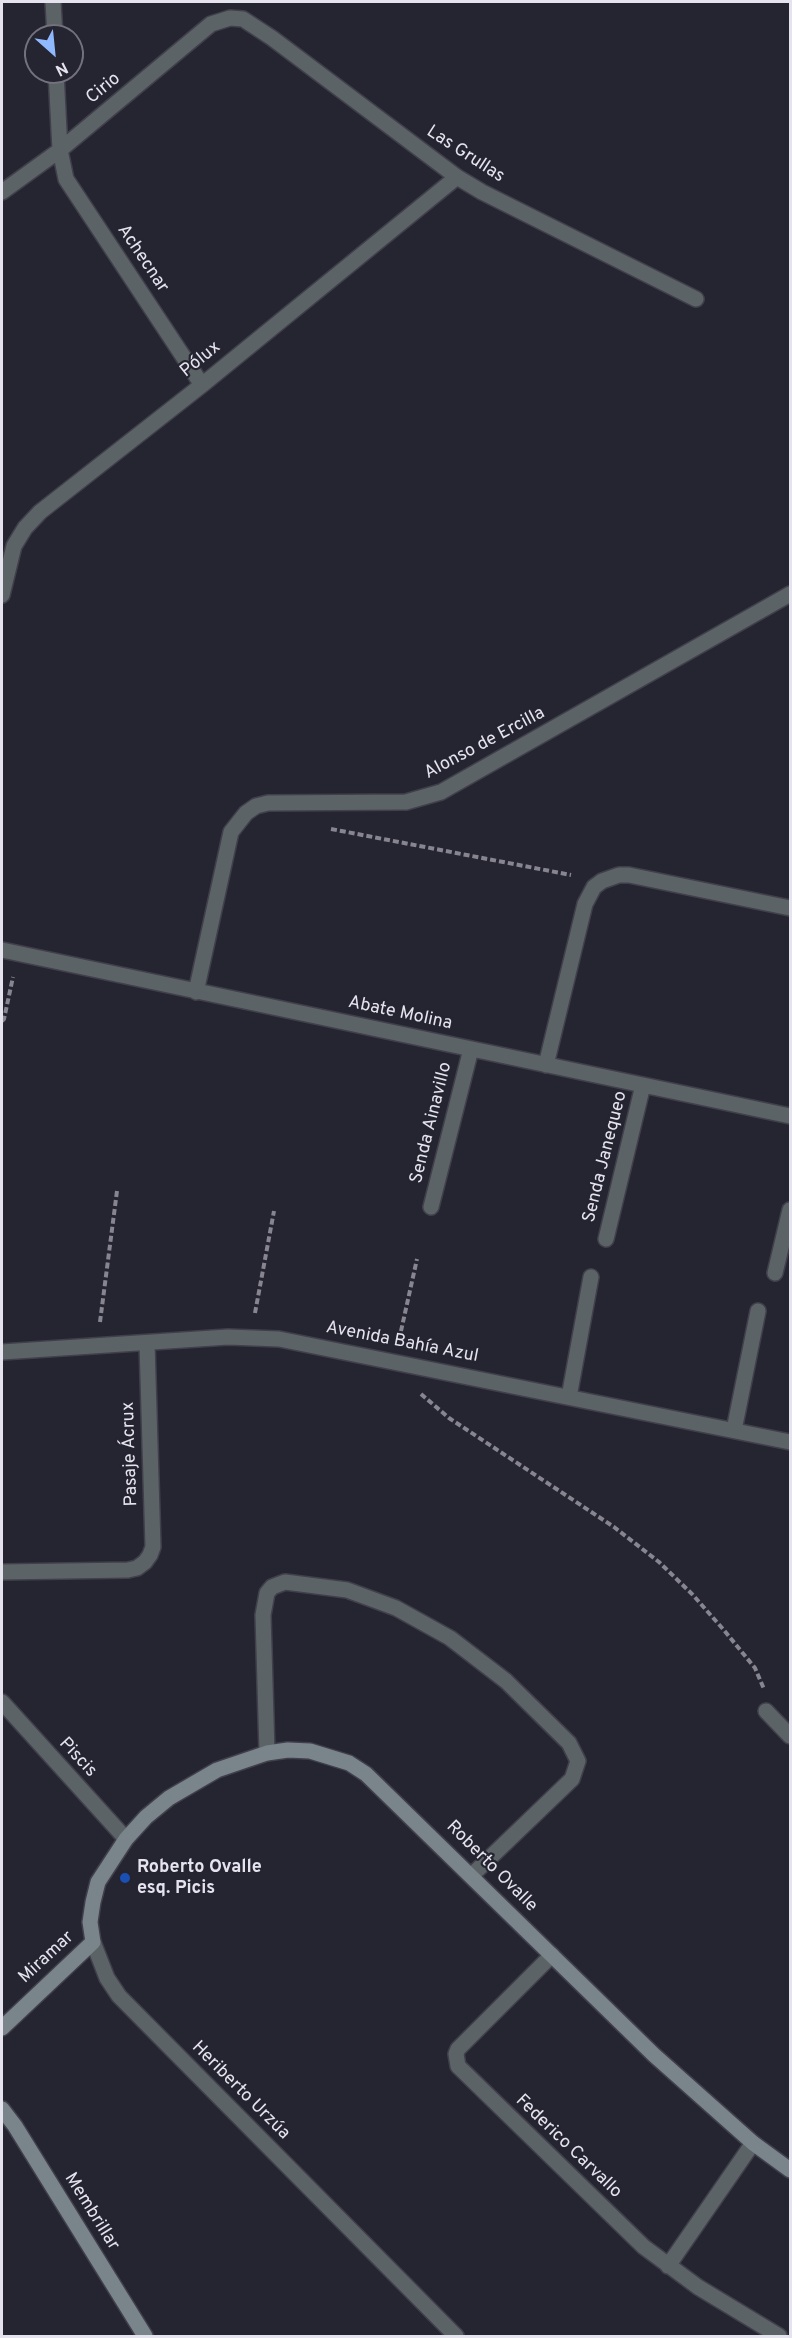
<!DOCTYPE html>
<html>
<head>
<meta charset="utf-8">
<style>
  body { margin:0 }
  #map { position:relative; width:792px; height:2338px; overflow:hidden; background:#252431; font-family:Overpass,sans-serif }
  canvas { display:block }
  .frame { position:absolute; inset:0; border:3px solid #e5e4ee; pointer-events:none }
  .north { position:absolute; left:24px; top:24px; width:60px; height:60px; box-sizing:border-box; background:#252431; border:2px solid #72717d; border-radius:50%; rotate:153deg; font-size:16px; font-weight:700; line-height:24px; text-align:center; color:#e5e4ee }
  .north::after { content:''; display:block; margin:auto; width:21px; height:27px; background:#90b8fd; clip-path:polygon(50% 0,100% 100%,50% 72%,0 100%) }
</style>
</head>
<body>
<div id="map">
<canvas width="792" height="2338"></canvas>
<div class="frame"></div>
<div class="north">N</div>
</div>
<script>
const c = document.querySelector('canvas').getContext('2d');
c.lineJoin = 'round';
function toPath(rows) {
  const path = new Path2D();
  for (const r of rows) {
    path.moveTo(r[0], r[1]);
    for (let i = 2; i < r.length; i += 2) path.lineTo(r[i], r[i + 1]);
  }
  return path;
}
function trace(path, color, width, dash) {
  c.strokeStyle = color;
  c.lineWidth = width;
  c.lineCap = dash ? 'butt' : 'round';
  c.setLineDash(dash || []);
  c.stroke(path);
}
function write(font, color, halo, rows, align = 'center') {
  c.font = font + ' Overpass,sans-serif';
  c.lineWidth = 4.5;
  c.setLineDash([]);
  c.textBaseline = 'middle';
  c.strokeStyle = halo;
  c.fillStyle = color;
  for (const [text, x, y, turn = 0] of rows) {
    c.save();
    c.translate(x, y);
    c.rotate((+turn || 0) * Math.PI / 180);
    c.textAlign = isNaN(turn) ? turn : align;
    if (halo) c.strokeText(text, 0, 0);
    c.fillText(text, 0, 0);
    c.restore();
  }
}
const path = toPath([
  [331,829,571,875],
  [2,1021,4,1019,13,977],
  [255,1313,274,1211],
  [100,1322,117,1191],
  [399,1340,417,1259],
  [421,1394,449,1418,614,1527,659,1562,692,1594,723,1629,755,1668,764,1689]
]);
const street = toPath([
  [53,2,55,36],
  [56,72,60,150,66,179,202,385],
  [2,192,60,150,211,24,230,18,243,19,272,38,457,177,482,192,696,299],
  [2,595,14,546,25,528,40,512,202,385,457,177],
  [2,950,790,1116],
  [196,992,231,832,246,813,256,806,268,803,406,802,441,792,790,594],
  [546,1065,585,904,594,887,602,881,619,875,629,875,790,908],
  [431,1207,471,1049],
  [606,1239,643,1085],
  [775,1273,790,1210],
  [2,1352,228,1337,279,1339,790,1442],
  [569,1397,591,1277],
  [734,1430,758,1311],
  [2,1572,128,1570,137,1568,145,1562,150,1555,153,1547,147,1343],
  [2,1702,126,1839],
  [766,1711,790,1736],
  [267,1753,263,1615,267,1593,272,1587,285,1582,347,1590,396,1608,450,1638,506,1681,569,1743,578,1761,572,1779,472,1875],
  [93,1942,107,1978,119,1996,456,2336],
  [552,1955,458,2049,456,2054,458,2066,644,2247,698,2287,779,2336],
  [668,2266,753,2143]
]);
const secondary = toPath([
  [2,2028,93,1942,90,1922,93,1902,98,1882,126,1839,146,1817,169,1798,217,1770,267,1753,288,1750,310,1751,349,1763,366,1774,654,2055,753,2143,790,2170],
  [2,2109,15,2126,145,2336]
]);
const markers = [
  [125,1878,6,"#1a4fb4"]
];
const streetNames = [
  ["Cirio",104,89,-39],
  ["Las Grullas",465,155,33],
  ["Achecnar",142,259,56],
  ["Pólux",201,360,-39],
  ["Alonso de Ercilla",485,744,-28],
  ["Abate Molina",400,1014,12],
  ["Senda Ainavillo",432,1123,-76],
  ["Senda Janequeo",606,1157,-76],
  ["Avenida Bahía Azul",402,1343,11],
  ["Pasaje Ácrux",131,1454,-92],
  ["Piscis",77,1758,47],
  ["Roberto Ovalle",491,1867,45],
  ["Miramar",47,1958,-43],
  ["Heriberto Urzúa",240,2091,45],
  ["Federico Carvallo",568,2147,44],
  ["Membrillar",91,2212,58]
];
const poiNames = [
  ["Roberto Ovalle",137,1868],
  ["esq. Picis",137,1889]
];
trace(street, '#403f4b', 18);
trace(secondary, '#403f4b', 18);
trace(path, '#868590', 4, [6, 3]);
trace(street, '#5b6366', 15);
trace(secondary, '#79858a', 15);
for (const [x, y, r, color] of markers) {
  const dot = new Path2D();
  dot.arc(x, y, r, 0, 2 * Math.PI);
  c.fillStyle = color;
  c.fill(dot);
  trace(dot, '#252431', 2);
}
write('18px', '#e5e4ee', '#252431', streetNames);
write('bold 18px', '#e5e4ee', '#252431', poiNames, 'left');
</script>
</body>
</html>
